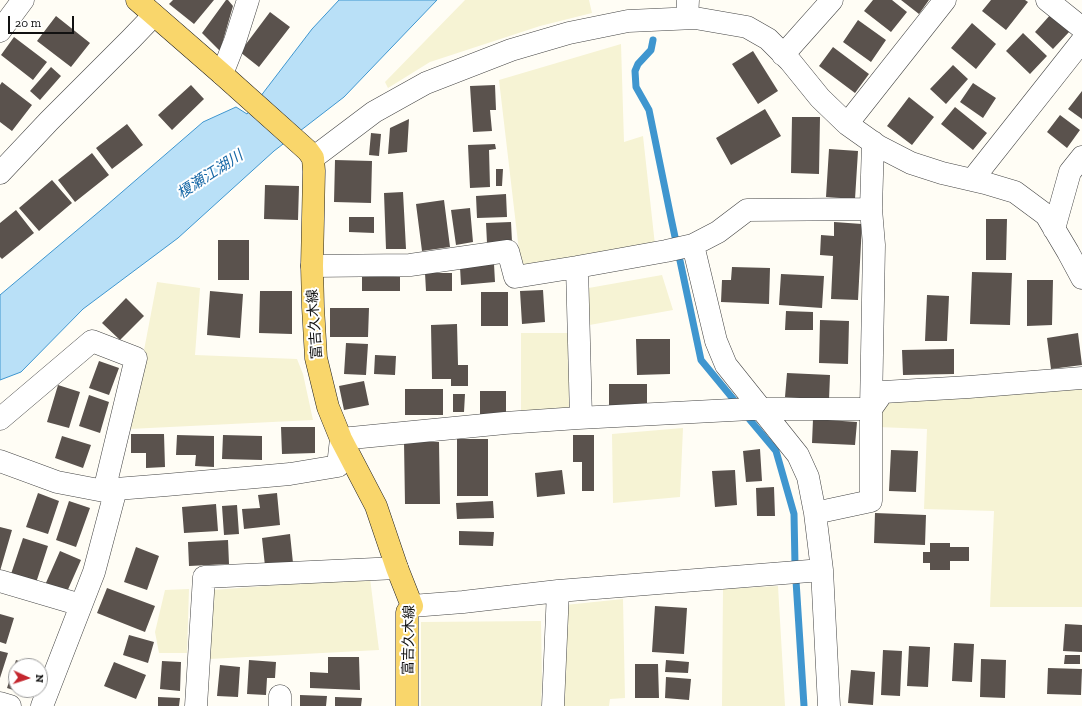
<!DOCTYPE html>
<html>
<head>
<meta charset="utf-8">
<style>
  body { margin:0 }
  #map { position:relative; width:1082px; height:706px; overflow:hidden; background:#fffdf5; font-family:"Zilla Slab",serif }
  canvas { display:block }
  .north { position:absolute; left:8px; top:658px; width:40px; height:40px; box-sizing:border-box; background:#fff; border:1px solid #a0a0a0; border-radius:50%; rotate:93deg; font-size:11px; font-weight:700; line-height:16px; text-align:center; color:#111 }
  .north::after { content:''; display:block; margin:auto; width:14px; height:18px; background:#c4262e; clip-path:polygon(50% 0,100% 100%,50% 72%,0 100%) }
  .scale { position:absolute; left:8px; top:16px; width:66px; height:18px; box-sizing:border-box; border:2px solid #111; border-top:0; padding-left:5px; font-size:12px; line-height:14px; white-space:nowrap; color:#111; -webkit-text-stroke:3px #fff; paint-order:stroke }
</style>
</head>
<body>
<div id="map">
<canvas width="1082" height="706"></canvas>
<div class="north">N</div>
<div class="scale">20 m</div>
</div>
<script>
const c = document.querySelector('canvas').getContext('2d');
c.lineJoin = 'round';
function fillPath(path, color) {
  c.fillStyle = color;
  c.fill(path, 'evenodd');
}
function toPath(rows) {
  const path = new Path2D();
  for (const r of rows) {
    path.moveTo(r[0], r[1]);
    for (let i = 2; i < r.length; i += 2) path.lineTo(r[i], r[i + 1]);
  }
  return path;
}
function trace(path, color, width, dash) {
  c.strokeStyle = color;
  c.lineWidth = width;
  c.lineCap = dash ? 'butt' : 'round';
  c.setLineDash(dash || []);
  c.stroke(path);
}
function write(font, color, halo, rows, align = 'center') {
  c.font = font + ' "Zilla Slab","Noto Sans JP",serif';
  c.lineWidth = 4;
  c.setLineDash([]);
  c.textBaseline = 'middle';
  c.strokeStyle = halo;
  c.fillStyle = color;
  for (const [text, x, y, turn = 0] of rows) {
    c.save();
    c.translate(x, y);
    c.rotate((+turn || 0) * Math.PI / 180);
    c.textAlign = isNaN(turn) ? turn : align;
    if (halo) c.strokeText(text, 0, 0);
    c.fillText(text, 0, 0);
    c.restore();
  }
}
const farmland = toPath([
  [465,0,589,0,592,13,540,26,430,62,388,88,385,82],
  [621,44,624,142,643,136,655,245,521,268,499,80],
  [662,275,673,310,584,326,583,289],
  [157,282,200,288,195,355,297,359,303,374,313,420,129,429],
  [521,333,570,333,575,411,521,415],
  [1082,389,1082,607,990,607,994,511,924,509,927,429,878,427,878,413,893,398],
  [683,428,680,497,613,503,612,434],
  [370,578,379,650,209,659,213,590],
  [778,586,785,706,722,706,723,589],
  [189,589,187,653,159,653,155,632,165,590],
  [623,599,625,698,610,699,609,706,562,706,565,605],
  [541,621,542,679,541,706,421,706,421,622]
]);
const water = toPath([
  [339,0,437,0,344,97,274,151,178,238,83,309,21,372,0,380,0,295,107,205,203,122,236,107,247,114,312,29,339,0]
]);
const stream = toPath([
  [653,40,651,50,638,64,635,71,636,87,649,110,671,218,701,360,739,406],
  [745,414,776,451,794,514,795,565,804,706]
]);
const building = toPath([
  [173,0,214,0,194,24,169,4],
  [226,0,228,0,233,6,220,51,202,33],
  [873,0,892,0,907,12,891,32,864,11],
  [901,0,929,0,919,14],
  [991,0,1025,0,1028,2,1006,30,982,11],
  [270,12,290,27,259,67,240,52],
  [1051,14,1070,31,1053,49,1035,32],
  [56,16,90,43,71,67,37,41],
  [858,20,886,40,871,62,843,42],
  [972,23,996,44,976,69,951,48],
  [1023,33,1047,56,1030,74,1006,51],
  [14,37,47,62,33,80,1,55],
  [833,47,869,74,855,93,819,66],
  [753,51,778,91,758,104,732,64],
  [953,65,968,79,946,104,930,89],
  [51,67,61,76,40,100,30,91],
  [2,82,32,105,12,131,0,122,0,85],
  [973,83,996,98,983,118,960,102],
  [191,85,204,99,172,130,158,115],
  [495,85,496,110,490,110,492,131,473,132,470,86],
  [1082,91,1082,119,1068,109],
  [909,97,934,117,912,145,887,126],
  [955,107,987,133,973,150,941,124],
  [765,109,781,136,731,165,716,138],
  [1060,115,1080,130,1067,148,1047,132],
  [792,117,820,117,819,174,791,173],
  [409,119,407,152,388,154,390,128],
  [127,124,143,145,112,169,96,148],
  [371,133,381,134,379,156,369,155],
  [495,144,496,149,489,150,490,187,470,188,468,145],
  [829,149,858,151,855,199,826,197],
  [92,153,109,175,75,202,58,180],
  [335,160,372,161,371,203,334,202],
  [496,169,503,169,502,186,496,186],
  [52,180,72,203,39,231,19,208],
  [265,185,299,186,298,220,264,219],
  [403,192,406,249,386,249,384,193],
  [506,194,507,217,477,218,476,196],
  [444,200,450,247,422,251,416,204],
  [470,208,473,242,456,245,451,210],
  [16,210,34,233,2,259,0,257,0,223],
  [349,217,374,217,374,233,349,232],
  [986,219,1007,219,1006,260,986,260],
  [511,222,512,242,487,243,486,223],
  [834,222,862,224,858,300,831,299,833,256,820,255,821,235,834,236],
  [218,240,249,240,249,280,218,280],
  [494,264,495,282,461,285,460,267],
  [732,267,770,268,769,304,721,302,722,280,731,280],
  [972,272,1012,273,1010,325,970,324],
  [425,273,452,273,452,291,426,291],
  [781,274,824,276,822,308,779,305],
  [362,276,400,277,400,291,362,291],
  [1027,280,1053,280,1052,325,1027,326],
  [543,290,545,322,522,324,520,291],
  [210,291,243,294,240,338,207,335],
  [260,291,292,291,292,334,259,333],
  [481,292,508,292,508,326,481,326],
  [927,295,949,296,947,341,925,341],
  [126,298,144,316,120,340,102,323],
  [330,308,369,308,368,337,330,337],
  [786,311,813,312,813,330,785,330],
  [820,320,849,321,848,364,819,363],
  [457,324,458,365,468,365,468,386,451,386,451,379,432,379,431,325],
  [1078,333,1082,365,1051,369,1047,338],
  [636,339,670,339,670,374,637,375],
  [346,343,368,344,366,375,344,374],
  [954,349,954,374,903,375,902,350],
  [375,355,396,356,395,375,374,374],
  [99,361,119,368,109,395,89,388],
  [787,373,830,375,829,400,785,397],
  [364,381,369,405,344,410,339,386],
  [609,384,647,384,647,405,609,405],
  [58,385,80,392,69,428,47,422],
  [405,389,443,389,443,415,405,415],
  [480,391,506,391,506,414,480,414],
  [453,394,465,394,464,412,453,412],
  [89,395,109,402,100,433,79,426],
  [813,419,857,422,855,445,812,443],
  [281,427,315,427,315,453,282,454],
  [131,434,164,434,165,467,146,468,146,453,131,453],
  [177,435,214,436,214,467,195,466,196,455,176,455],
  [223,435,262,436,262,460,222,459],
  [573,435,594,435,594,491,582,491,582,462,573,462],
  [62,436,91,445,83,468,55,458],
  [457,439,488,439,488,496,457,496],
  [404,442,439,442,440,504,405,504],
  [760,449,762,481,746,482,743,451],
  [891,450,918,451,916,492,889,491],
  [562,470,565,494,537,497,535,473],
  [735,470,737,505,715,507,712,471],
  [774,487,775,516,757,516,756,488],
  [38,493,59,501,48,534,26,527],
  [277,493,280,525,244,529,242,509,260,508,258,495],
  [69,501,90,508,76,547,56,540],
  [493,501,494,518,457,519,456,503],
  [216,504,218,531,184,533,182,507],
  [237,505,239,534,224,535,222,506],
  [875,513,926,515,925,545,874,543],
  [0,527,12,530,0,571],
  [459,531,494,532,493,546,459,545],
  [290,534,293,563,265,566,262,538],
  [23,538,48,546,35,586,10,577],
  [228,540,229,564,189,566,188,542],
  [930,543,950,543,950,547,969,547,969,561,950,561,950,570,930,570,930,563,923,563,923,552,930,552],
  [136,547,159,556,147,590,124,582],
  [60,551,81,560,66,594,45,585],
  [107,588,155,606,145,632,97,613],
  [655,606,687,608,684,654,652,652],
  [0,614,14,618,6,644,0,642],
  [1065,624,1082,625,1082,652,1063,651],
  [129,635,154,642,148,663,123,655],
  [954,643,974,644,972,682,952,681],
  [909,646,930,647,928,687,907,686],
  [883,650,902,651,900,696,881,695],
  [0,651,8,653,0,678],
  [1065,655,1080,655,1080,664,1064,664],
  [328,657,359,657,360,690,310,688,310,672,328,673],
  [981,659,1006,660,1005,698,980,697],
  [16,660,34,666,16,666,16,690,31,690,29,695,7,688],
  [249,660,276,662,275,678,267,678,266,695,247,694],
  [666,660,689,662,688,673,665,672],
  [162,661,181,662,180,691,160,689],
  [114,662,146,675,136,699,104,686],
  [635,664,658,664,659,698,635,698],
  [220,665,240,667,238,697,217,696],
  [1048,668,1082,669,1081,695,1047,694],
  [851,670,875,672,873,705,848,703],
  [666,677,691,679,689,700,665,698],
  [300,695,327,696,326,706,300,706],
  [158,697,180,698,179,706,158,706],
  [335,697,362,698,361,706,335,706]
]);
const minor = toPath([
  [1047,0,1082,28],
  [687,18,688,0],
  [0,31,23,0],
  [783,55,832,0],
  [222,74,235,41,248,0],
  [847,124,945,0],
  [313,158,374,112,426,83,511,50,569,33,628,21,695,18,747,27,768,39,790,61,820,98,847,124,878,146,911,163,942,173,985,183,1015,192,1046,215,1068,252,1082,278],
  [0,173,49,121,131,39,154,15],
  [972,180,1082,41],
  [1054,229,1070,172,1082,157],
  [693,245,716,341,726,365,798,455,808,477,815,513,822,570,829,706],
  [312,266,410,265,508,251,515,277,577,267],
  [581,418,577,267,666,251,693,245,718,232,747,210,871,209],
  [0,419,92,341,136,358,104,491],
  [0,461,57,482,104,491,116,489,166,485,290,474,338,466,341,439,505,423,578,418,751,409,871,409,883,392,969,387,1082,378],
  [815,513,871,501,871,409,874,245,871,209,873,142],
  [0,581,81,605],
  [412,606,463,602,558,591,822,570],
  [280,696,280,706],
  [0,703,10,706],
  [42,706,94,572,116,489],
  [196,706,204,577,397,568],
  [553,706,558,591]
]);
const major = toPath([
  [137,0,222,74,308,151,313,158,314,171,312,266,313,307,316,358,328,407,341,439,376,506,397,568,412,606,407,612,407,706]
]);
const streetNames = [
  ["富吉久木線",315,324,-94],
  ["富吉久木線",409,640,-89]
];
const waterNames = [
  ["榎瀬江湖川",210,175,-33]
];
fillPath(farmland, '#f6f3d4');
fillPath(water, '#b9e0f7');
trace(water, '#3f96cf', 1);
trace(stream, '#3f96cf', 7);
fillPath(building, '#5a524d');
trace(minor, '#444', 23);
trace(major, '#222', 23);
trace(minor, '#fff', 22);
trace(major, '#f9d66b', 22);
write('14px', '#111', '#fff', streetNames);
write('italic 15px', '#1768a6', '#fff', waterNames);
</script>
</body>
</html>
